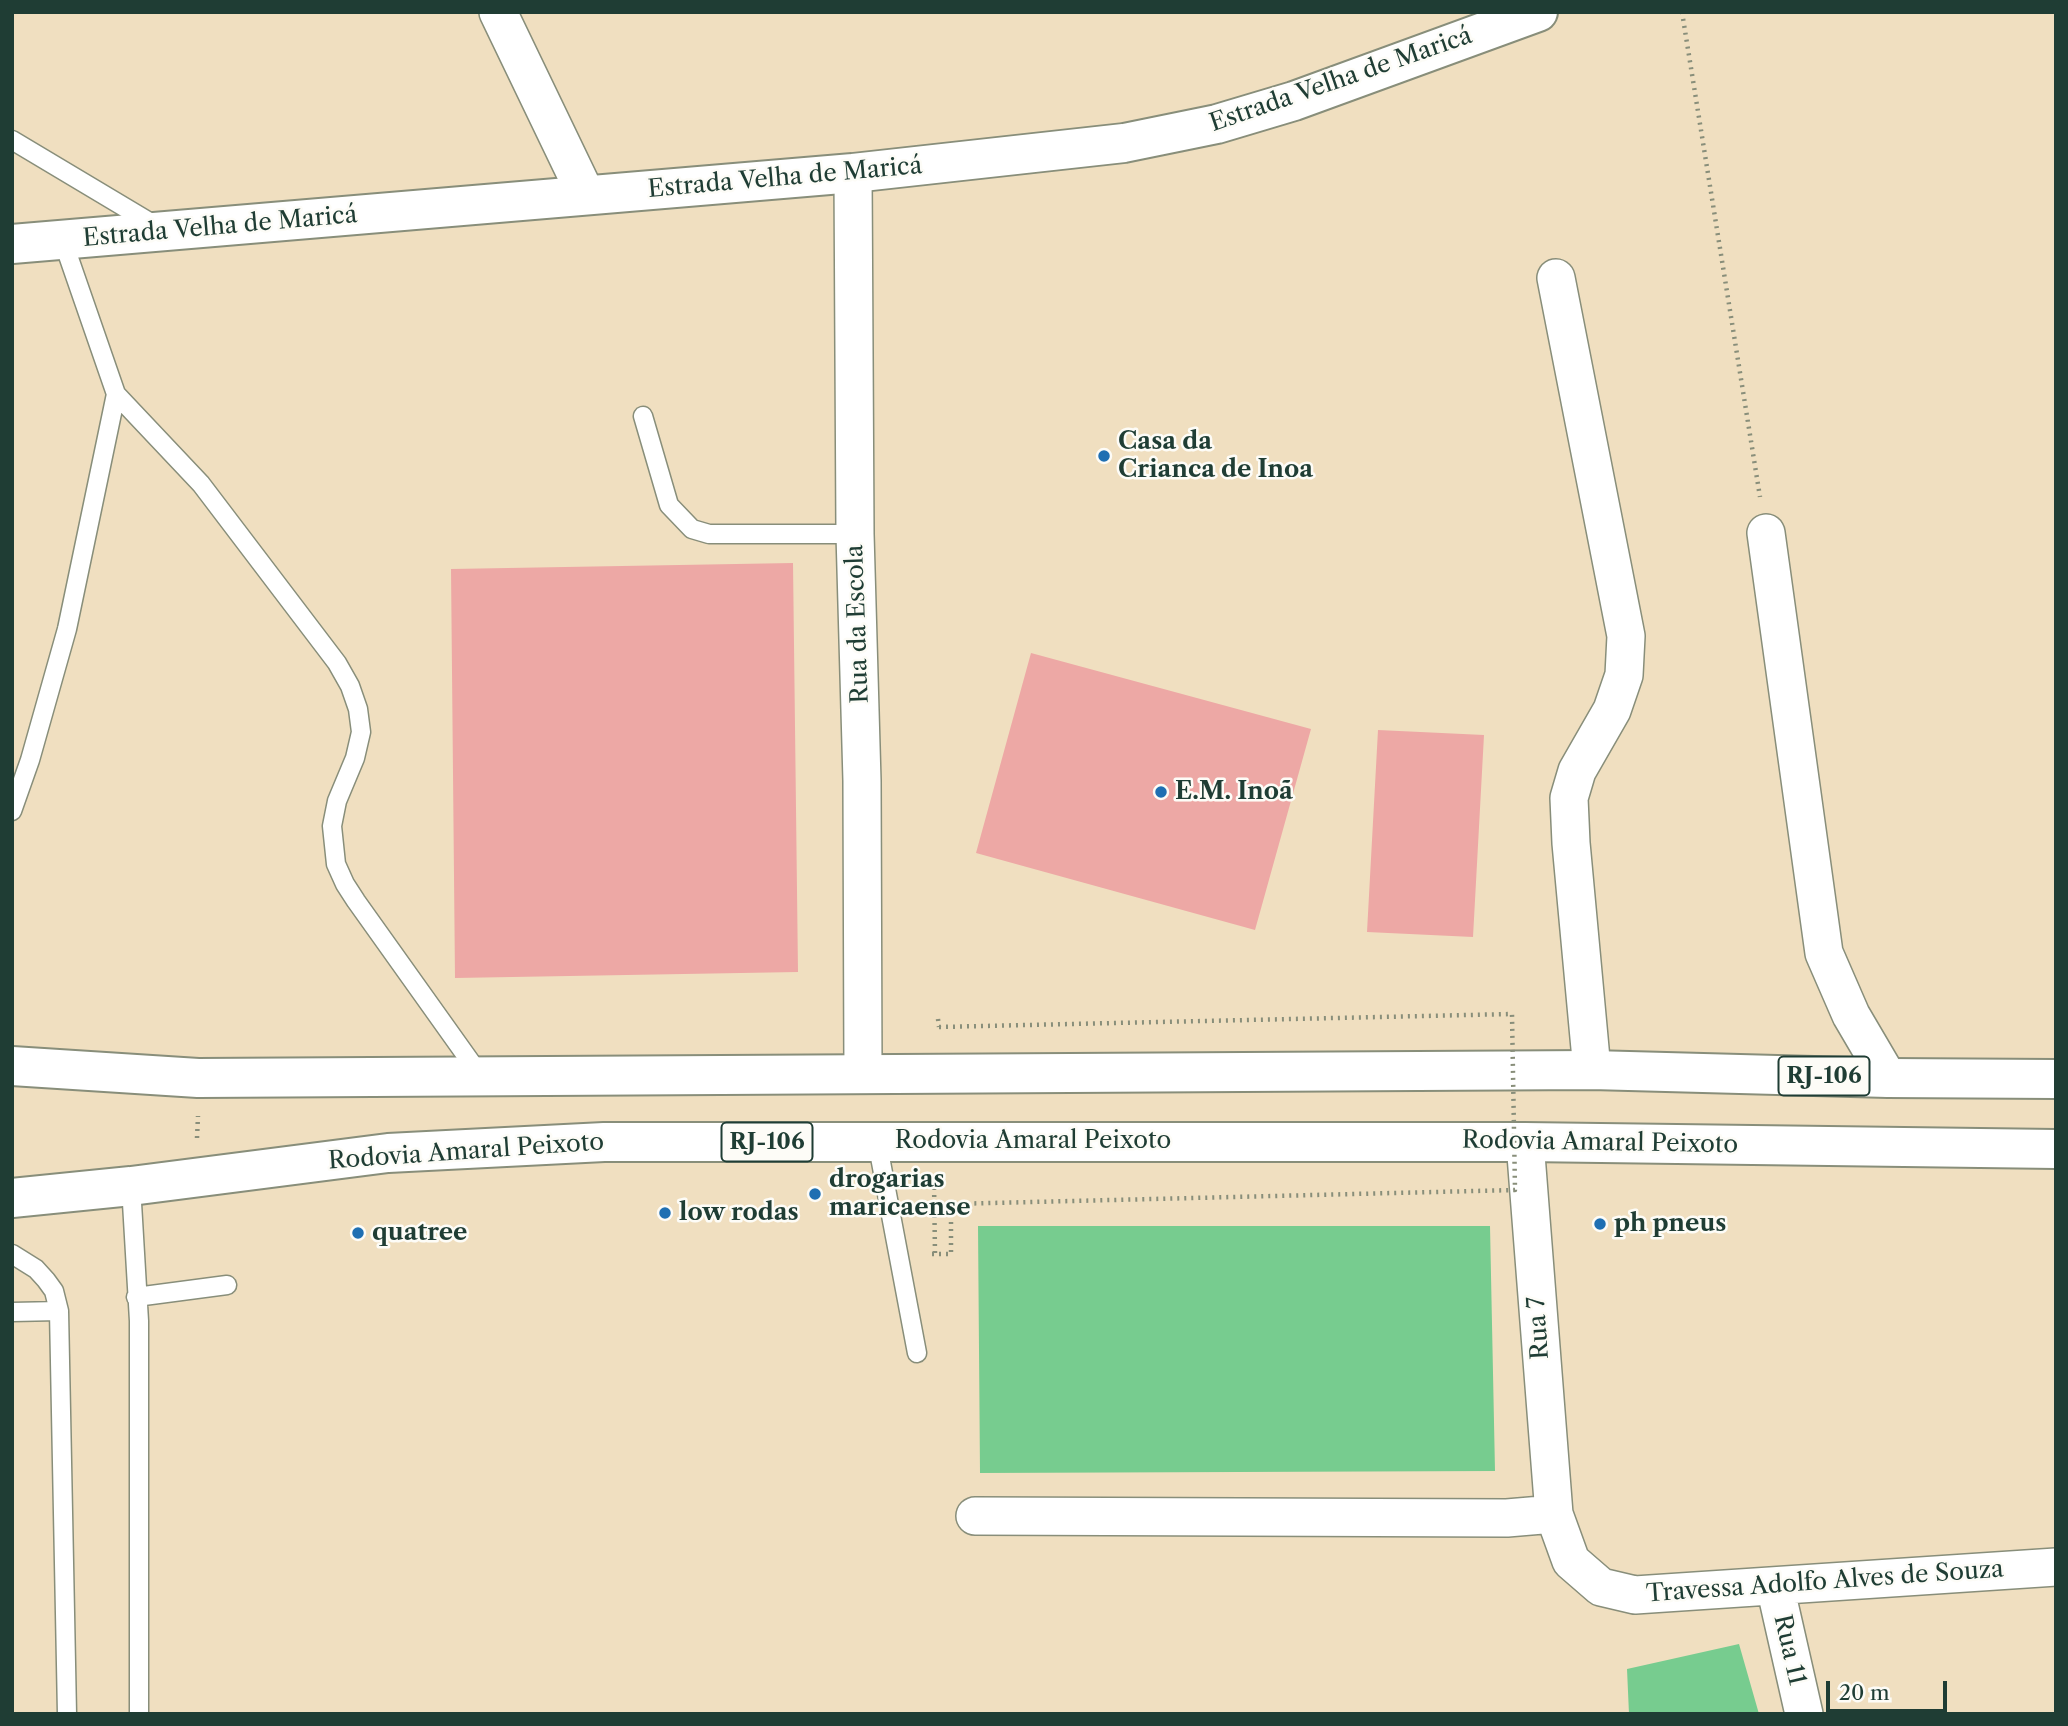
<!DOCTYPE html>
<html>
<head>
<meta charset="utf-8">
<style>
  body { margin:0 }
  #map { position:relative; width:2068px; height:1726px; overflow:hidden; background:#f0dfc0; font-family:"Libre Caslon Text",serif }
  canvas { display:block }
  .frame { position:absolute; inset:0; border:14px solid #1f3d34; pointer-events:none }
  .scale { position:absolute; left:1826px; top:1681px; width:121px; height:32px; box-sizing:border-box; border:4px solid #1f3d34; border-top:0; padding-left:9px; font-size:21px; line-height:24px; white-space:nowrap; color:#1f3d34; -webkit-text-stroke:5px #fdfcf7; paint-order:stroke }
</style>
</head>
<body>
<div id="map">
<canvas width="2068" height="1726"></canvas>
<div class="frame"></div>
<div class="scale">20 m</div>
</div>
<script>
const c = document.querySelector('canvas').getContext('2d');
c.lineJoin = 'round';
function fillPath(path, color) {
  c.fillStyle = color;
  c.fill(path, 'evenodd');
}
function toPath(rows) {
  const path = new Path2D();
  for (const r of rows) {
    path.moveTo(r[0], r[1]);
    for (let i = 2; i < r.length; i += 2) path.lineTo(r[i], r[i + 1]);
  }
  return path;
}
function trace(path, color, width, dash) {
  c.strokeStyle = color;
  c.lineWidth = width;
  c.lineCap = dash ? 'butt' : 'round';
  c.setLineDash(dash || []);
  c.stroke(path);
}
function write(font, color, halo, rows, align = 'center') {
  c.font = font + ' "Libre Caslon Text",serif';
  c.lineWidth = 5;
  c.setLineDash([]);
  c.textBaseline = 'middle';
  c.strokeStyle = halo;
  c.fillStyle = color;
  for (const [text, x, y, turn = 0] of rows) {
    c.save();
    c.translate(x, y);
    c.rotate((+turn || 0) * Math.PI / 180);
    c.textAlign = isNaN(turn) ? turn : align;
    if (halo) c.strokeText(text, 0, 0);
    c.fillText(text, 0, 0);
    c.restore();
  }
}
const green = toPath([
  [978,1226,1490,1226,1495,1471,980,1473],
  [1739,1644,1759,1714,1629,1714,1627,1669]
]);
const building = toPath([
  [793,563,798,972,455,978,451,569],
  [1031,653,1311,729,1255,930,976,853],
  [1378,730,1484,735,1473,937,1367,932]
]);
const path = toPath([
  [1682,12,1760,497],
  [938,1019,939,1027],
  [197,1138,198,1116],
  [934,1181,935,1254],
  [932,1254,951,1254,951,1204]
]);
const service = toPath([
  [12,140,156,226],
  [63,241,116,394,201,484,337,663,350,686,358,709,361,732,355,758,337,801,332,826,336,864,345,884,356,901,480,1075],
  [643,416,669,505,692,529,709,534,855,534],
  [12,811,30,760,67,629,116,394],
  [877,1141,917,1353],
  [131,1186,139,1321,139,1714],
  [12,1254,36,1269,46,1280,54,1291,59,1311,67,1714],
  [136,1297,227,1285],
  [12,1312,59,1311]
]);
const minor = toPath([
  [498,12,586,195],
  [853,173,855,534,862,781,863,1074],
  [1556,278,1626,636,1624,675,1612,710,1577,771,1569,798,1571,843,1592,1070],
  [1766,533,1824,953,1851,1015,1888,1078],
  [1525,1142,1554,1514,1571,1561,1601,1587,1635,1595,2056,1567],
  [975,1516,1507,1518,1554,1514],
  [1775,1586,1804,1714]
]);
const tertiary = toPath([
  [12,244,853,173,1124,143,1217,124,1294,101,1538,12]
]);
const trunk = toPath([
  [12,1066,198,1078,1592,1070,1888,1078,2056,1079],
  [12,1198,131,1186,388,1153,604,1142,1525,1142,2056,1149]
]);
const pathBridge = toPath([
  [939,1027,1512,1014,1515,1190,951,1204]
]);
const markers = [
  [1104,456,7,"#1f6fb2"],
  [1161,792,7,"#1f6fb2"],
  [815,1194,7,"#1f6fb2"],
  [665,1213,7,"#1f6fb2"],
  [1600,1224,7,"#1f6fb2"],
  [358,1233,7,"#1f6fb2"]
];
const shields = [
  [1824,1076,91],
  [767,1142,91]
];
const shieldNames = [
  ["RJ-106",1824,1076],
  ["RJ-106",767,1142]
];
const streetNames = [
  ["Estrada Velha de Maricá",1341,80,-19],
  ["Estrada Velha de Maricá",785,178,-5],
  ["Estrada Velha de Maricá",220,227,-5],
  ["Rua da Escola",858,624,-92],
  ["Rodovia Amaral Peixoto",1033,1141],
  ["Rodovia Amaral Peixoto",1600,1143,1],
  ["Rodovia Amaral Peixoto",466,1152,-4],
  ["Rua 7",1539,1328,-94],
  ["Travessa Adolfo Alves de Souza",1825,1582,-4],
  ["Rua 11",1789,1650,77]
];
const poiNames = [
  ["Casa da",1118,442],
  ["Crianca de Inoa",1118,470],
  ["E.M. Inoã",1175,792],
  ["drogarias",829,1180],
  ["maricaense",829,1208],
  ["low rodas",679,1213],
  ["ph pneus",1614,1224],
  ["quatree",372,1233]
];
fillPath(green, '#77cc8f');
fillPath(building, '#eda8a5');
trace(service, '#888e7a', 21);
trace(minor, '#888e7a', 40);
trace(tertiary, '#888e7a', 42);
trace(trunk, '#888e7a', 42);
trace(path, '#888e7a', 4.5, [2, 5]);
trace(service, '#fff', 18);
trace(minor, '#fff', 37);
trace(tertiary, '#fff', 38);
trace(trunk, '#fff', 38);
trace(pathBridge, '#888e7a', 4.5, [2, 5]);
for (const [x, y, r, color] of markers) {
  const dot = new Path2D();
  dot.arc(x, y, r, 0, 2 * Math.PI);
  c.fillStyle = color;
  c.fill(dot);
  trace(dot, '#fdfcf7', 2.5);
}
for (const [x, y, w] of shields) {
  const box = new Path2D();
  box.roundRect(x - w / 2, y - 19.5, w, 39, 5);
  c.fillStyle = '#fdfcf7';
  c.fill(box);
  trace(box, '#1f3d34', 2);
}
write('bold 23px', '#1f3d34', null, shieldNames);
write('24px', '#1f3d34', '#fdfcf7', streetNames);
write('bold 24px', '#1f3d34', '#fdfcf7', poiNames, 'left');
</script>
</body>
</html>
